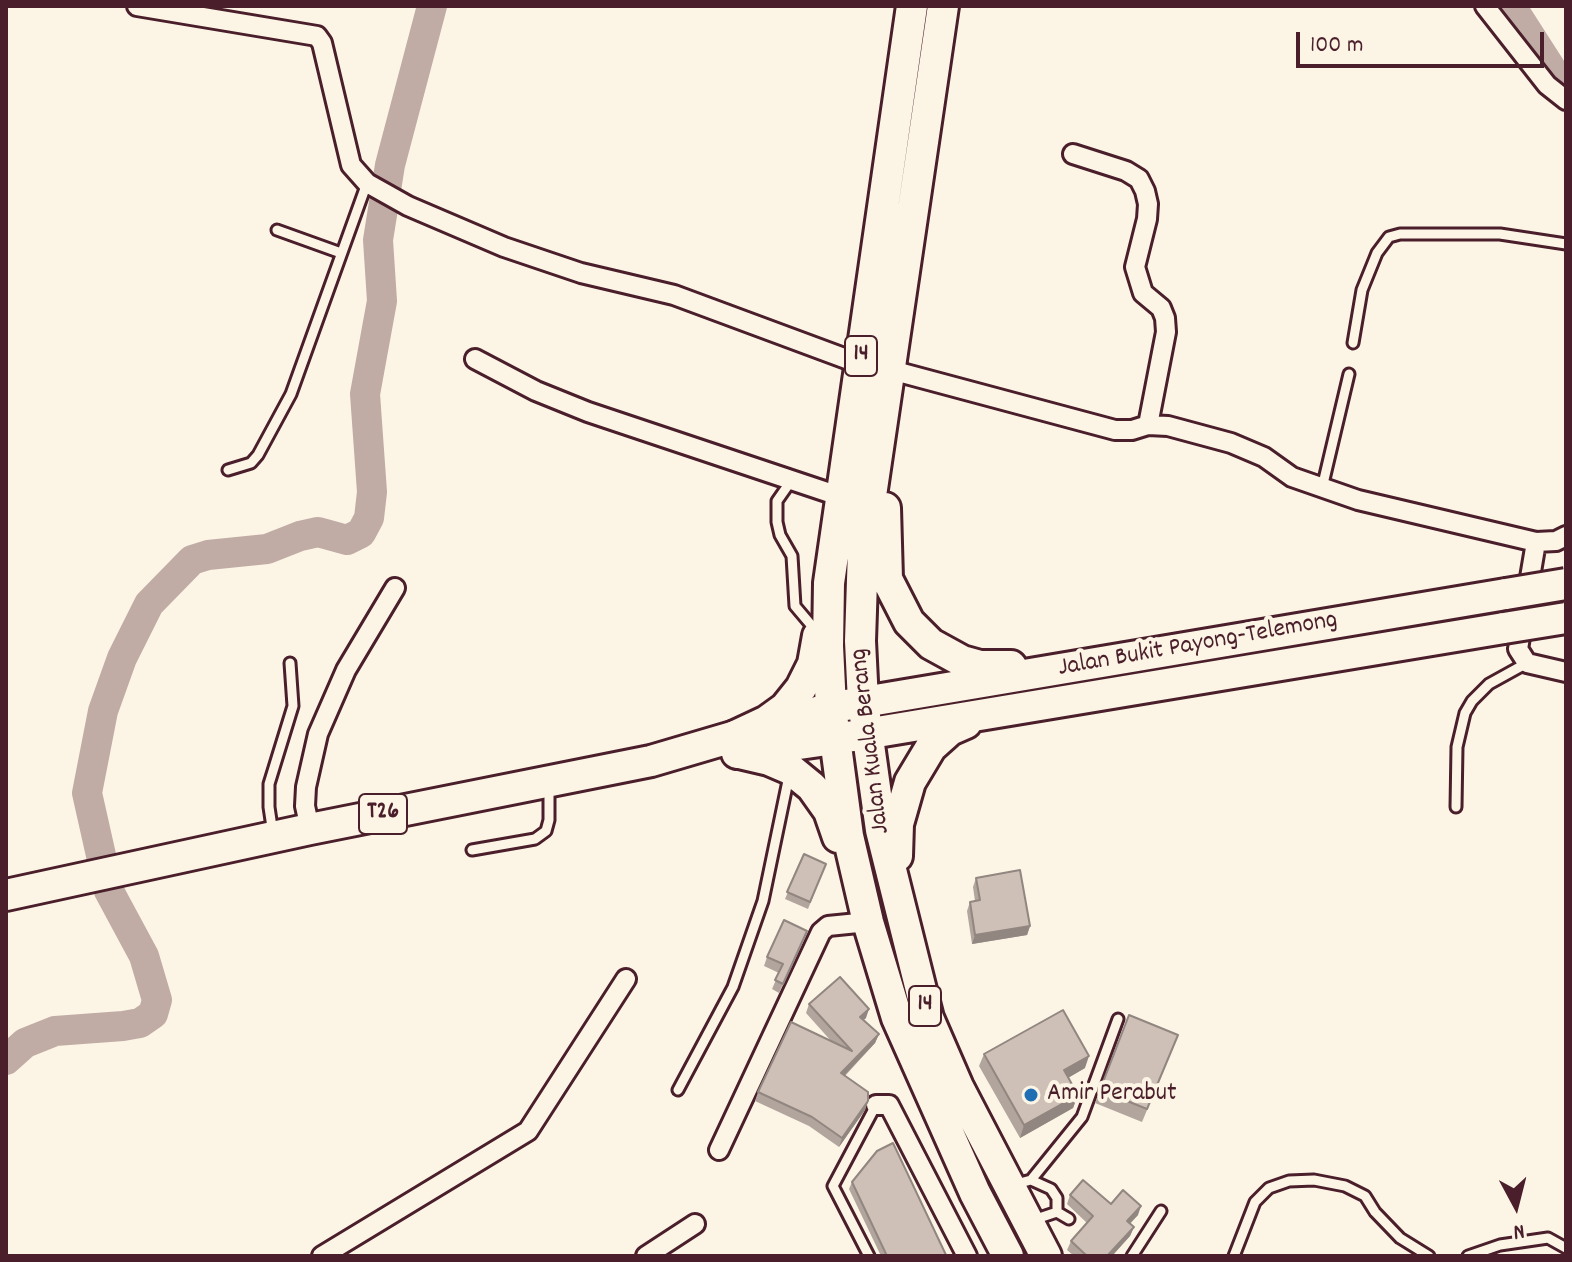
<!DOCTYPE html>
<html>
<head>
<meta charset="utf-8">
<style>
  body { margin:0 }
  #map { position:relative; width:1572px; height:1262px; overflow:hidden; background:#fcf5e5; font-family:Dekko,sans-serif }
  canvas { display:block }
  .frame { position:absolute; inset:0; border:8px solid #4a1f2b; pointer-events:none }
  .north { position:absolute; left:1476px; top:1166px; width:80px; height:80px; -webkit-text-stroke:6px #fcf5e5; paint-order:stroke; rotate:173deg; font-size:22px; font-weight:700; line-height:32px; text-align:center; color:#4a1f2b }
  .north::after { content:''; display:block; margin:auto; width:28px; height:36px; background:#4a1f2b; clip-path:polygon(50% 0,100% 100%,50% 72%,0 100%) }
  .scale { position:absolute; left:1296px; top:32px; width:248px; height:36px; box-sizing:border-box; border:4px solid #4a1f2b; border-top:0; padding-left:10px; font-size:24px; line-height:28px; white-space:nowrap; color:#4a1f2b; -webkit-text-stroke:6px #fcf5e5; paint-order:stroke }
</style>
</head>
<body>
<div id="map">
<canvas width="1572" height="1262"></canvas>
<div class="frame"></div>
<div class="north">N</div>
<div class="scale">100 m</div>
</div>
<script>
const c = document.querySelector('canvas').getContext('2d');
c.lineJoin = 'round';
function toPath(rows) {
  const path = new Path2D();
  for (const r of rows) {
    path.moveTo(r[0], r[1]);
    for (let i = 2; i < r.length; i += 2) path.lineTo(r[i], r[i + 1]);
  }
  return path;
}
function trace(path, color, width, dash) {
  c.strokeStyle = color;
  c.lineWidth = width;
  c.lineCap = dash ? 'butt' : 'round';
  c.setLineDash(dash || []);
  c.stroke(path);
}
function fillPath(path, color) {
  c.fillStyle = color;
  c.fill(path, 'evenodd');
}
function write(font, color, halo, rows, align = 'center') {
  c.font = font + ' Dekko,sans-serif';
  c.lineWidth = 8;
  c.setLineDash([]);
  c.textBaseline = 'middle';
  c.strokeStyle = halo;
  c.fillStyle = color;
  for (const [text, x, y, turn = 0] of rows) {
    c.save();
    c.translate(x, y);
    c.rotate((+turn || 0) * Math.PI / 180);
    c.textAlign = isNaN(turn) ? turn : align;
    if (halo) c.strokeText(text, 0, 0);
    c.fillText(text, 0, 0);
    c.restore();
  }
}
const river = toPath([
  [1511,6,1556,76,1566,84],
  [6,1060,25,1043,55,1031,123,1026,140,1023,153,1014,157,1000,144,956,109,891,87,793,103,711,122,658,149,604,192,560,208,555,267,549,300,536,318,532,347,540,361,533,369,518,372,492,365,394,382,301,378,240,390,165,432,6]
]);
const service = toPath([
  [277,230,341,253],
  [1353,343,1362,290,1377,253,1389,237,1400,234,1500,234,1566,244],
  [228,470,251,463,258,455,291,394,367,183],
  [791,481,777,501,777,522,780,535,792,556,795,606,817,632],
  [1322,488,1349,374],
  [1456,807,1457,747,1465,713,1472,701,1489,684,1527,663],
  [273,834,269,807,269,784,293,706,290,663],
  [472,850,535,839,546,831,549,820,549,785],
  [678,1090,733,987,763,901,789,776],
  [1031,1180,1051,1189,1057,1198,1057,1212,1033,1220],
  [1016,1184,1031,1180,1082,1117,1118,1019],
  [1057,1212,1069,1219],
  [869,1256,833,1186,876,1105],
  [1132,1256,1161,1211],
  [1234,1256,1255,1202,1269,1188,1289,1181,1314,1180,1345,1186,1365,1196,1375,1212,1400,1238,1429,1256],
  [1468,1256,1500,1245,1548,1238,1566,1248]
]);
const minor = toPath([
  [137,6,317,36,322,43,351,165,367,183,408,206,504,247,581,273,674,295,860,364],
  [1485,6,1547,85,1566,100],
  [1073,154,1126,171,1139,179,1145,191,1148,204,1147,219,1135,267,1143,293,1161,308,1165,318,1166,332,1148,425],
  [475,359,536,391,588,412,839,496],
  [891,370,1115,430,1132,430,1148,425,1168,426,1231,443,1264,457,1292,477,1358,500,1536,542,1556,541,1566,536],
  [1536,542,1518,649,1527,663,1566,672],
  [310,829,305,806,306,787,318,734,346,670,395,588],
  [876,1105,889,1105,967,1256],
  [719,1150,821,932,828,926,868,922],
  [322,1256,528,1131,626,979],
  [646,1256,695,1224]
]);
const primary = toPath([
  [737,753,834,739],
  [6,895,310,829,651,761,831,708]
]);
const trunk = toPath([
  [912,6,829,583,828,646,831,708,848,836,868,922,897,1018,975,1193,1008,1256],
  [943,6,863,550,860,641,863,702,881,830,928,1018,958,1087,1046,1256],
  [885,508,887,579,909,622,931,644,962,661,980,666,1011,666],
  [846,705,1506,594],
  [735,736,767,721,785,708,801,688,813,664,818,636],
  [847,737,1504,628],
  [739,753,769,760,790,769,812,787,829,811,838,837],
  [897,856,898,824,910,782,931,747,950,730,966,723]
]);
const trunkBridge = toPath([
  [1506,594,1566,584],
  [1504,628,1566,618]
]);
const wall = toPath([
  [804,854,826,864,808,909,785,899],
  [976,878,1030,926,1027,935,972,944,967,911,970,902,975,901,973,887],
  [807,931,779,993,772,989,779,973,764,966,767,957],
  [809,1004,866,1018,863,1020,879,1034,875,1043,845,1076,868,1101,865,1110,839,1147,809,1126,755,1101,758,1092,832,1042,806,1013],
  [1129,1015,1173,1048,1142,1122,1095,1103],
  [984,1054,1085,1068,1068,1078,1078,1095,1073,1108,1020,1138,979,1066],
  [852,1182,946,1256,881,1256,849,1189],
  [1070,1195,1111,1204,1138,1215,1130,1224,1134,1227,1130,1236,1112,1256,1074,1256,1067,1250,1071,1241,1087,1223,1067,1204]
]);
const shadedWall = toPath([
  [1030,926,1027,935,972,944,975,935],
  [869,1009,866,1018,857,1026,860,1017],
  [879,1034,875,1043,838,1082,841,1073],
  [1089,1056,1085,1068,1059,1083,1064,1070],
  [1078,1095,1073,1108,1020,1138,1024,1125],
  [868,1101,865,1110,839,1147,842,1138],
  [1141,1206,1138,1215,1123,1230,1127,1221],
  [1134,1227,1130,1236,1112,1256,1107,1256]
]);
const building = toPath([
  [804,854,826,864,810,902,787,892,804,854],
  [1020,870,1030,926,975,935,970,902,980,900,976,878,1020,870],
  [784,920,807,931,783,984,775,980,783,964,767,957,784,920],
  [840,977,869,1009,860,1017,879,1034,841,1073,868,1092,868,1101,842,1138,812,1117,758,1092,791,1022,852,1051,809,1004,840,977],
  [1063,1010,1089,1056,1064,1070,1078,1095,1024,1125,984,1054,1063,1010],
  [1129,1015,1178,1035,1147,1109,1100,1090,1129,1015],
  [893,1143,946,1255,944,1256,887,1256,852,1182,877,1151,893,1143],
  [1083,1180,1111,1204,1123,1190,1141,1206,1127,1221,1134,1227,1107,1256,1087,1256,1071,1241,1093,1216,1070,1195,1083,1180]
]);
const markers = [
  [1031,1095,8,"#1f6fb2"]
];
const shields = [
  [861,356,32],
  [383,814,48],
  [925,1006,32]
];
const shieldNames = [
  ["14",861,356],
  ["T26",383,814],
  ["14",925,1006]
];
const streetNames = [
  ["Jalan Bukit Payong-Telemong",1198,646,-10],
  ["Jalan Kuala Berang",872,741,-97]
];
const poiNames = [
  ["Amir Perabut",1047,1095]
];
trace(river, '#c0aca5', 30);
trace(service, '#4a1f2b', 15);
trace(minor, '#4a1f2b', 24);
trace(primary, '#4a1f2b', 36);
trace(trunk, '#4a1f2b', 36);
trace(service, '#fcf5e5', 9);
trace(minor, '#fcf5e5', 18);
trace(primary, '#fcf5e5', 30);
trace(trunk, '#fcf5e5', 30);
trace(trunkBridge, '#4a1f2b', 36, []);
trace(trunkBridge, '#fcf5e5', 30);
fillPath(wall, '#b2a59d');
fillPath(shadedWall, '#918680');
fillPath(building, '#cfc0b7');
trace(building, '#918680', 2);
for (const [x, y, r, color] of markers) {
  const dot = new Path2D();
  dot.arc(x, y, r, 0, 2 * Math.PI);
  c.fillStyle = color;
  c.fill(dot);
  trace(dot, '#fcf5e5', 3);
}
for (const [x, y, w] of shields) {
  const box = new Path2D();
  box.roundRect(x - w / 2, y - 20, w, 40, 6);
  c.fillStyle = '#fcf5e5';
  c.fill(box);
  trace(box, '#4a1f2b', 2);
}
write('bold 24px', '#4a1f2b', null, shieldNames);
write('26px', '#4a1f2b', '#fcf5e5', streetNames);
write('26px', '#4a1f2b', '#fcf5e5', poiNames, 'left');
</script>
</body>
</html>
